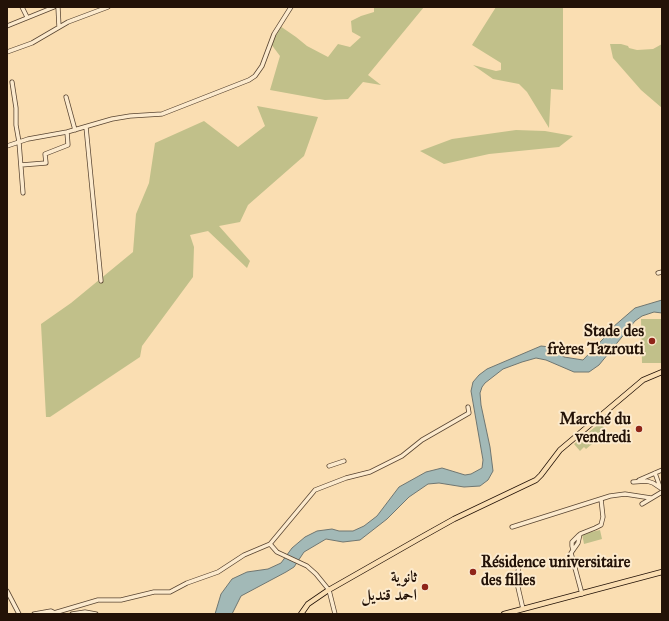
<!DOCTYPE html>
<html>
<head>
<meta charset="utf-8">
<style>
  body { margin:0 }
  #map { position:relative; width:669px; height:621px; overflow:hidden; background:#fadeb2; font-family:"IM FELL Great Primer",serif }
  canvas { display:block }
  .frame { position:absolute; inset:0; border:8px solid #231207; pointer-events:none }
</style>
</head>
<body>
<div id="map">
<canvas width="669" height="621"></canvas>
<div class="frame"></div>
</div>
<script>
const c = document.querySelector('canvas').getContext('2d');
c.lineJoin = 'round';
function fillPath(path, color) {
  c.fillStyle = color;
  c.fill(path, 'evenodd');
}
function toPath(rows) {
  const path = new Path2D();
  for (const r of rows) {
    path.moveTo(r[0], r[1]);
    for (let i = 2; i < r.length; i += 2) path.lineTo(r[i], r[i + 1]);
  }
  return path;
}
function trace(path, color, width, dash) {
  c.strokeStyle = color;
  c.lineWidth = width;
  c.lineCap = dash ? 'butt' : 'round';
  c.setLineDash(dash || []);
  c.stroke(path);
}
function write(font, color, halo, rows, align = 'center') {
  c.font = font + ' "IM FELL Great Primer",Amiri,serif';
  c.lineWidth = 4;
  c.setLineDash([]);
  c.textBaseline = 'middle';
  c.strokeStyle = halo;
  c.fillStyle = color;
  for (const [text, x, y, turn = 0] of rows) {
    c.save();
    c.translate(x, y);
    c.rotate((+turn || 0) * Math.PI / 180);
    c.textAlign = isNaN(turn) ? turn : align;
    if (halo) c.strokeText(text, 0, 0);
    c.fillText(text, 0, 0);
    c.restore();
  }
}
const green = toPath([
  [374,7,424,7,368,75,381,85,363,82,348,99,325,100,270,90,280,56,271,44,280,26,296,37,307,46,328,57,338,44,350,47,361,37,352,32,351,21,361,16,374,12],
  [496,7,563,7,563,90,551,89,549,128,527,92,519,84,493,79,473,65,496,71,501,70,501,63,472,45],
  [610,44,621,44,628,46,629,48,637,50,653,49,662,44,662,108,641,90,613,58],
  [257,106,318,117,304,156,248,205,240,222,219,226,250,261,247,268,208,231,190,235,194,247,193,277,142,346,140,357,50,417,46,417,41,324,71,303,133,252,136,214,149,183,155,143,204,121,238,147,265,126],
  [516,130,545,131,573,136,559,147,489,154,444,164,420,151,452,139],
  [641,319,662,319,662,363,642,363],
  [600,423,610,435,604,441,598,435,596,438,597,440,586,449,584,447,580,451,574,444],
  [600,530,602,539,584,544,582,534]
]);
const water = toPath([
  [662,300,662,313,654,312,642,316,635,321,599,365,589,372,574,372,546,360,536,358,522,362,503,369,485,383,482,387,480,393,481,405,490,447,493,471,488,480,480,486,464,487,439,483,428,484,409,497,387,519,360,540,343,542,326,539,304,552,294,567,286,572,241,596,232,614,215,614,221,594,232,579,247,572,268,569,281,563,292,548,305,537,317,531,332,529,339,531,353,531,364,526,377,516,399,487,426,472,442,468,465,475,471,474,482,468,483,460,471,391,473,382,479,375,487,369,541,346,550,347,564,357,583,360,604,338,613,327,635,308,662,300]
]);
const minor = toPath([
  [22,7,27,17],
  [58,7,59,27],
  [7,26,54,7],
  [7,52,32,43,68,22,108,7],
  [12,82,16,108,16,125,19,142,23,193],
  [66,97,75,130],
  [86,127,101,281],
  [7,146,28,139,67,132,112,119,130,116,162,114,249,80,255,76,262,66,274,34,291,7],
  [21,165,46,163,45,154,68,145,67,132],
  [658,273,662,272],
  [329,466,344,461],
  [655,473,660,487],
  [639,480,662,470],
  [633,482,647,481,653,483,662,489],
  [642,504,662,492],
  [512,527,610,496,625,494,651,498],
  [270,544,277,552,307,566,316,574,329,590,335,614],
  [573,550,572,546,572,542,579,535],
  [519,562,517,583,523,609],
  [7,591,19,614],
  [582,594,571,553,578,543,580,534,595,528,601,525,603,517,601,499],
  [54,613,98,600,121,600,154,592,170,592,187,583,218,572,244,555,270,544,315,490,346,478,370,472,402,456,422,440,469,413,468,407],
  [34,614,51,611,55,613],
  [72,614,85,612,96,614]
]);
const major = toPath([
  [301,614,308,604,327,591,420,538,454,519,536,480,541,475,560,450,643,380,662,372],
  [504,614,662,572]
]);
const markers = [
  [652,341,4,"#8f2418"],
  [639,429,4,"#8f2418"],
  [473,572,4,"#8f2418"],
  [425,587,4,"#8f2418"]
];
const poiNames = [
  ["Stade des",644,332],
  ["frères Tazrouti",644,350],
  ["Marché du",631,420],
  ["vendredi",631,438],
  ["Résidence universitaire",481,563,"left"],
  ["des filles",481,581,"left"],
  ["ثانوية",417,578],
  ["احمد قنديل",417,596]
];
fillPath(green, '#c1c08a');
fillPath(water, '#a2b9b7');
trace(water, '#6f7671', 1);
trace(minor, '#594532', 5);
trace(major, '#231207', 6);
trace(minor, '#fceacd', 3.5);
trace(major, '#fadeb2', 4.5);
for (const [x, y, r, color] of markers) {
  const dot = new Path2D();
  dot.arc(x, y, r, 0, 2 * Math.PI);
  c.fillStyle = color;
  c.fill(dot);
  trace(dot, '#fceacd', 1.5);
}
write('bold 16px', '#231207', '#fceacd', poiNames, 'right');
</script>
</body>
</html>
